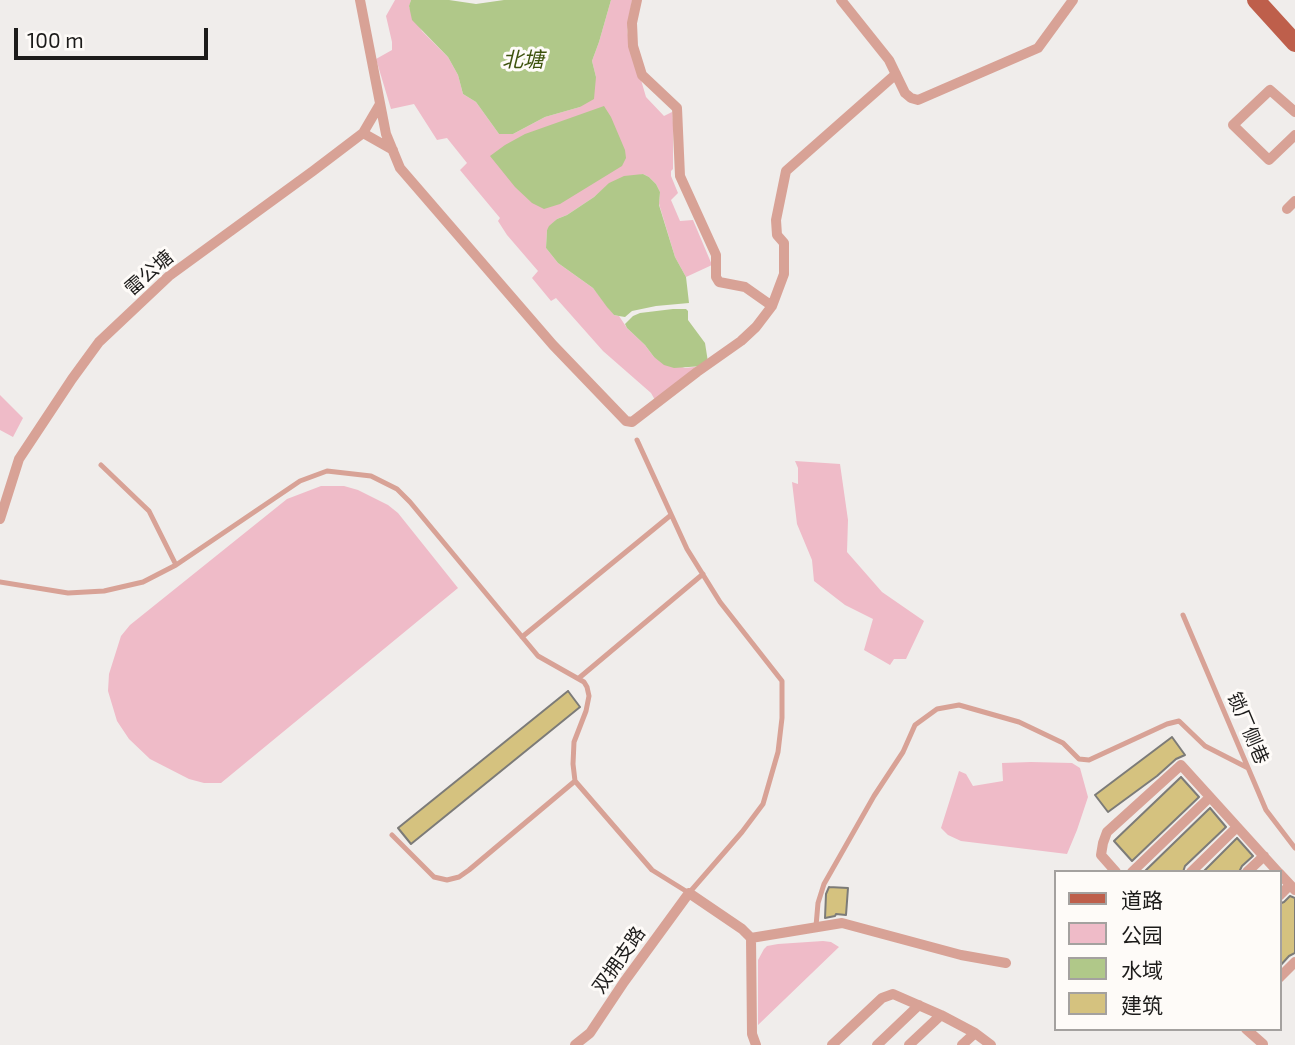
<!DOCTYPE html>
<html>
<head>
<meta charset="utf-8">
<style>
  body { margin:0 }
  #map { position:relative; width:1295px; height:1045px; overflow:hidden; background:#f0edeb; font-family:"Exo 2","Noto Sans SC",sans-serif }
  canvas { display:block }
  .legend { position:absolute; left:1054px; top:870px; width:228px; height:161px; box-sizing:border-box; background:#fefbf8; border:2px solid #a4a19f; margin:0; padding:9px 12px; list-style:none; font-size:21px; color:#1c1b1a }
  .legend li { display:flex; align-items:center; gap:14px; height:35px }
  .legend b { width:35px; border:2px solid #a4a19f }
  .scale { position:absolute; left:14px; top:28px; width:194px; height:32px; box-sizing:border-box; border:4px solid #1c1b1a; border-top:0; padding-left:9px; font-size:21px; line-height:24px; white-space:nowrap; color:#1c1b1a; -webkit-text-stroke:5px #fefbf8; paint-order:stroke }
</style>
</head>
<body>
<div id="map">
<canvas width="1295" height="1045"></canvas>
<ul class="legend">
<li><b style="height:9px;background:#be5f4b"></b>道路</li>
<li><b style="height:19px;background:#efbbc8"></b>公园</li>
<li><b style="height:19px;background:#b0c889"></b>水域</li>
<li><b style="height:19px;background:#d5c27f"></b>建筑</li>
</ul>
<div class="scale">100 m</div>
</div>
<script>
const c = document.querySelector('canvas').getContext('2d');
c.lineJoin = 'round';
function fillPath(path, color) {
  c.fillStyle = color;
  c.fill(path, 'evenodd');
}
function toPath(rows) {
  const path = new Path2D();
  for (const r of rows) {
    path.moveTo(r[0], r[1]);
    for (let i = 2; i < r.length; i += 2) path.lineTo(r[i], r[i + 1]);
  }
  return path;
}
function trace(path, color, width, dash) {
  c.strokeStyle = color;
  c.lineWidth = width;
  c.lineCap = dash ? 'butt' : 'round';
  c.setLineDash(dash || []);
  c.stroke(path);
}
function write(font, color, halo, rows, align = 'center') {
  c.font = font + ' "Exo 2","Noto Sans SC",sans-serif';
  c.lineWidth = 6;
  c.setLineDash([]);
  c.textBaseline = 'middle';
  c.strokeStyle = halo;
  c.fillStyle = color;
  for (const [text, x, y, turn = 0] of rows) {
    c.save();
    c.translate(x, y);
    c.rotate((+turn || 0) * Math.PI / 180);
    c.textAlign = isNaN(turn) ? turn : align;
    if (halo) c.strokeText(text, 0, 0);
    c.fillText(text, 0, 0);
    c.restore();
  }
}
const green = toPath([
  [395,0,411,0,409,7,422,31,448,57,458,75,463,94,476,102,499,134,513,134,545,117,580,107,596,77,592,61,599,42,611,0,632,0,627,30,631,50,639,73,646,97,664,116,672,112,673,123,673,169,671,171,671,176,678,193,671,200,680,221,693,220,712,265,686,277,675,257,659,204,660,192,656,184,649,177,643,174,610,183,594,197,567,215,557,219,547,230,546,248,558,263,593,288,608,307,614,315,619,316,627,328,645,345,654,357,685,368,703,366,655,400,651,393,603,351,556,298,551,301,532,278,538,271,507,235,498,221,500,218,460,170,467,163,447,138,437,140,414,104,391,109,376,59,392,50,392,42,386,16],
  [0,395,23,418,13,437,0,430],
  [795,461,840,464,848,520,847,552,882,592,924,621,906,659,894,659,890,665,864,650,873,619,845,605,814,581,812,560,797,524,792,482,798,484,798,468],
  [321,486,344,486,358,490,388,505,398,513,458,588,221,783,204,783,189,779,150,759,129,739,117,721,108,691,109,674,121,636,130,625,287,499],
  [1031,762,1072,763,1080,768,1088,797,1077,830,1067,854,961,841,948,835,941,828,959,771,966,774,973,786,1003,781,1002,763],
  [823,941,831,942,839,947,758,1025,758,960,764,949,767,946,778,944]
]);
const water = toPath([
  [411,0,449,0,476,4,504,0,611,0,599,42,592,61,596,77,594,99,580,107,545,117,513,134,499,134,476,102,463,94,458,75,448,57,412,20,409,6],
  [604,106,611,117,625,150,626,158,622,166,560,204,544,209,532,203,515,187,490,156,505,145,525,134],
  [643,174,649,177,656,184,660,192,659,205,675,257,686,277,689,303,656,306,632,311,625,317,619,316,614,315,607,307,593,288,558,263,546,248,547,230,549,226,557,219,567,215,594,197,609,183,624,176],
  [673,309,686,309,688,311,688,320,705,343,708,362,703,366,674,368,664,365,654,357,645,345,627,328,625,324,633,316,640,313]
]);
const building = toPath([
  [568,691,580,707,411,844,398,828,568,691],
  [1172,737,1185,755,1176,759,1157,776,1108,812,1095,795,1172,737],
  [1181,777,1199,797,1132,861,1114,841,1181,777],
  [1210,808,1226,827,1185,866,1183,872,1144,872,1210,808],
  [1237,838,1253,856,1242,866,1239,872,1203,872,1237,838],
  [829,887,848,888,846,915,836,914,835,916,825,918,826,894,829,887],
  [1290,896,1295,898,1295,953,1289,956,1279,967,1279,904,1284,902,1290,896]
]);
const lane = toPath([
  [101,465,149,511,176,565],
  [0,582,68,593,104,591,143,582,176,565,300,481,327,471,371,476,397,489,410,502,538,656,584,682,587,687,589,696,586,711,574,742,573,764,575,781,652,870,689,893,742,832,763,804,778,752,782,718,782,681,720,602,687,549,637,440],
  [1183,615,1266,810,1295,848],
  [522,637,671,515],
  [579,678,703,574],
  [392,835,434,877,447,880,459,877,469,870,575,781],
  [816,926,818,903,824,884,874,796,903,752,915,725,937,709,959,705,1019,722,1063,743,1079,759,1089,760,1167,724,1179,721,1205,746,1248,768]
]);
const street = toPath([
  [360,0,386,134,400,168,553,345,626,421,632,422,697,372,741,341,756,327,772,306,784,274,784,243,777,235,776,220,786,171,896,74],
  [637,0,632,23,633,46,642,75,677,108,680,176,716,255,716,277,719,282,745,287,772,306],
  [841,0,889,60,905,93,911,98,918,100,1038,48,1073,0],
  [1295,112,1270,90,1233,125,1269,160,1295,135],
  [363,133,393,150],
  [1287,209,1295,201],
  [0,519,19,459,72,379,99,342,169,276,313,171,363,133,380,104],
  [1116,872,1101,855,1103,843,1107,832,1181,765,1278,872],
  [1132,872,1210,797],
  [1191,872,1237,827],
  [1247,872,1264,856],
  [1279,873,1295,890],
  [1279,896,1290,885],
  [751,938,842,923,961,955,1006,963],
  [1279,978,1295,962],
  [1246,1029,1263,1044],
  [575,1045,590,1033,624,982,689,893,742,929,751,938,752,1034,756,1045],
  [832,1045,882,998,893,994,941,1015,975,1033,991,1045],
  [877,1045,919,1005],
  [909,1045,941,1015],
  [962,1045,975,1033]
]);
const primary = toPath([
  [1256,0,1295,43]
]);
const streetNames = [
  ["雷公塘",149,273,-41],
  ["锁厂侧巷",1248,728,67],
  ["双拥支路",619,960,-55]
];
const waterNames = [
  ["北塘",523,60]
];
fillPath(green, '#efbbc8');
fillPath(water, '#b0c889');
fillPath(building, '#d5c27f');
trace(building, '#7c7b78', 2);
trace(lane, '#d8a296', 5);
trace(street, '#d8a296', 10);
trace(primary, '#be5f4b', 18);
write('19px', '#1c1b1a', '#fefbf8', streetNames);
write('italic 21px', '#3e530e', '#fefbf8', waterNames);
</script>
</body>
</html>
